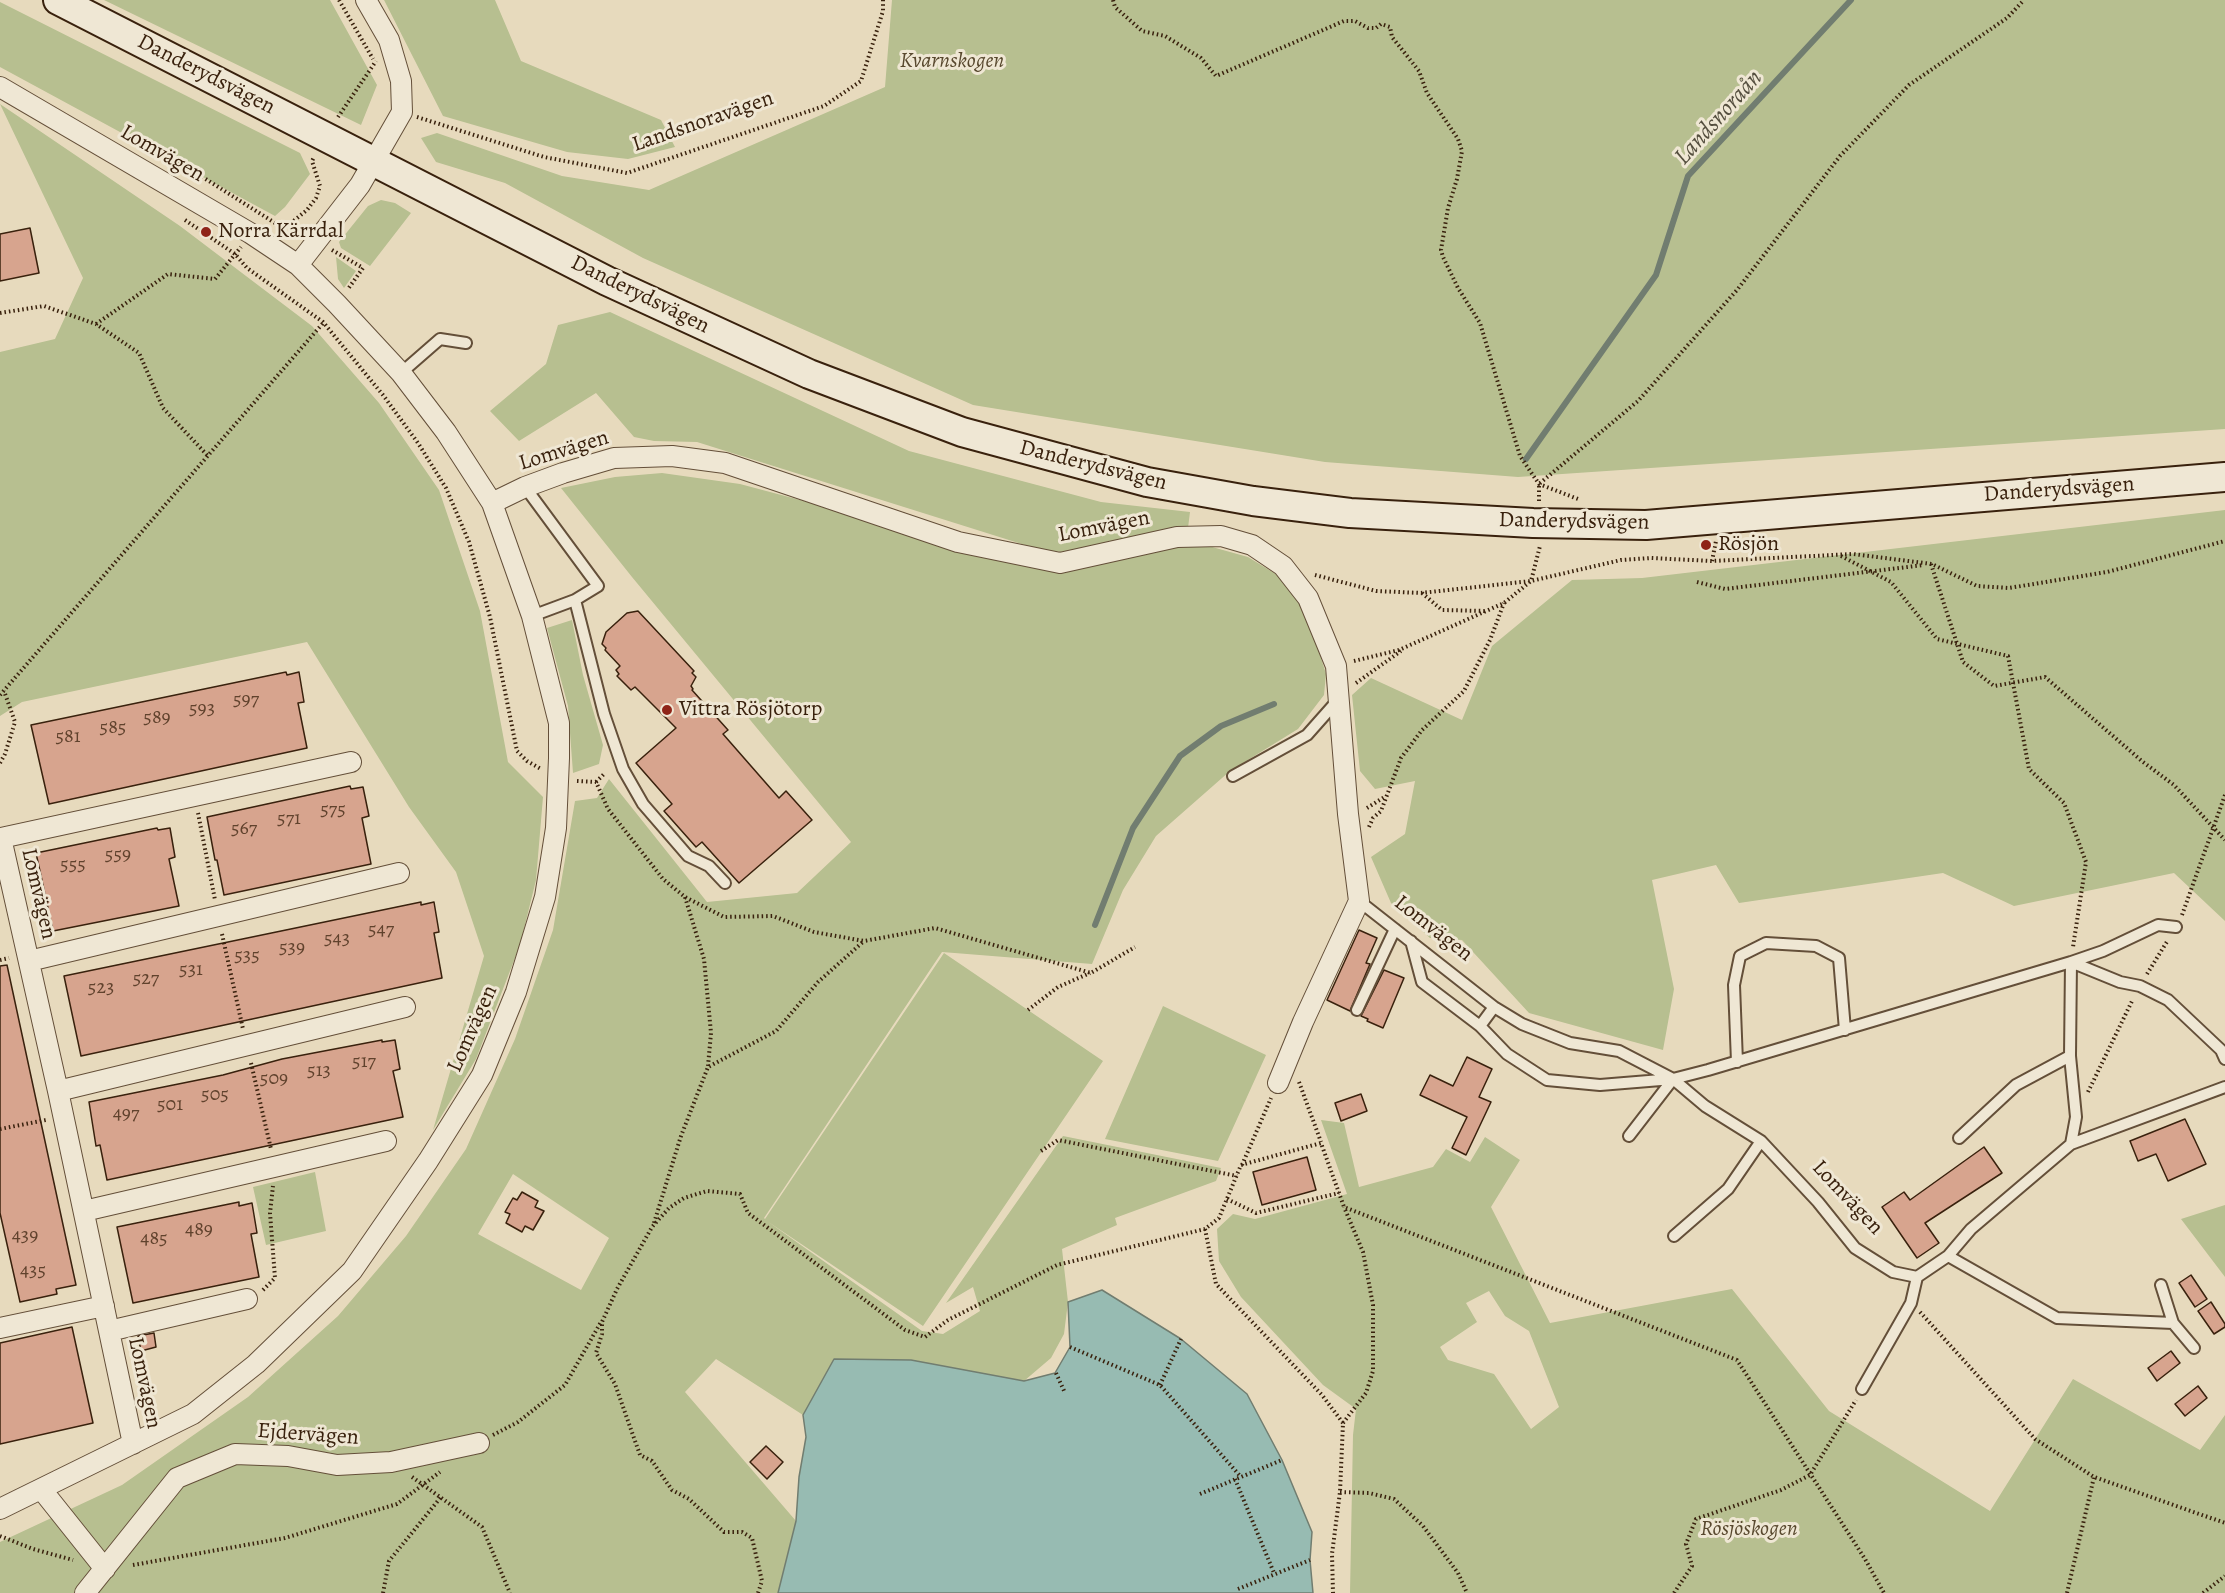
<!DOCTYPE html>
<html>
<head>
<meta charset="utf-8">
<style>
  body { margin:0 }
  canvas { display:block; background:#e7dabd }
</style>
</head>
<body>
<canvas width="2225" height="1593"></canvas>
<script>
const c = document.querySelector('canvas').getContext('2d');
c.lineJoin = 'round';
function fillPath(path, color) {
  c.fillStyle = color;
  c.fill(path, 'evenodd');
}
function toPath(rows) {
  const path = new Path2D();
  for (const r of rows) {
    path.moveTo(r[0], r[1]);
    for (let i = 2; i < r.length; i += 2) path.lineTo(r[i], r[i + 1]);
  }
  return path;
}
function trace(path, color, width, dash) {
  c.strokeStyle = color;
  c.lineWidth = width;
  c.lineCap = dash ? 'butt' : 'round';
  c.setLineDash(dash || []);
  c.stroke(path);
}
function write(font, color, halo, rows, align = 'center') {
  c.font = font + ' Alegreya,serif';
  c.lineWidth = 6;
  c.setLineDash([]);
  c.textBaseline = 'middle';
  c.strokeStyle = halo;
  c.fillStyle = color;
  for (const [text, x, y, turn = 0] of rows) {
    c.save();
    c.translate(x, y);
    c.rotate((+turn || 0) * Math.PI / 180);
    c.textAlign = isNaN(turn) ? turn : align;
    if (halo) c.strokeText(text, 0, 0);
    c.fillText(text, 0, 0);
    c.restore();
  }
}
const green = toPath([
  [104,0,330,0,377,85,361,125],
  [384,0,495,0,521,61,661,120,675,147,628,159,567,152,443,116],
  [892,0,2225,0,2225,429,1518,477,1325,462,973,405,643,258,505,183,436,162,421,138,437,133,562,176,649,190,885,87],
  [0,2,300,153,310,174,285,207,275,216,0,67],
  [0,104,180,226,312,326,379,403,439,490,480,611,508,762,543,797,536,880,520,945,476,1059,433,1130,484,956,456,872,409,807,307,642,22,702,0,716,0,352,55,339,83,278],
  [381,200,395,203,411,213,370,266,341,248,339,242,368,206],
  [336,257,356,271,344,288,338,279],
  [610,312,909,451,1101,502,1190,512,1188,528,1085,553,1044,551,697,442,654,441,634,437,596,393,519,441,490,411,546,364,558,325],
  [662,473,740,484,1063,570,1173,542,1205,545,1248,557,1292,584,1317,645,1326,674,1324,695,1298,729,1230,771,1156,836,1123,890,1092,964,942,952,764,1218,765,1219,944,953,1103,1061,923,1326,767,1221,922,1331,943,1334,980,1311,973,1287,946,1303,1063,1136,1221,1168,1216,1181,1115,1218,1117,1225,1062,1249,1068,1302,1064,1334,1051,1358,1024,1381,911,1360,834,1359,803,1415,716,1359,685,1392,796,1521,778,1593,0,1593,0,1542,122,1485,248,1397,338,1316,406,1236,466,1149,515,1039,553,930,575,801,597,798,609,779,707,902,797,893,851,842,632,577,561,488,615,477],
  [513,1174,609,1238,581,1290,478,1234],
  [2225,510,2225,921,2174,873,2014,906,1943,873,1739,903,1716,865,1652,880,1674,989,1663,1050,1529,1013,1462,940,1430,938,1391,903,1371,857,1405,834,1415,781,1375,789,1360,771,1352,695,1371,678,1462,720,1492,646,1572,580,1642,578],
  [572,620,583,675,603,745,599,764,573,773,568,706,547,628],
  [1163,1006,1266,1055,1218,1161,1105,1139],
  [1321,1120,1344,1123,1359,1187,1433,1167,1446,1149,1470,1162,1485,1137,1520,1160,1491,1207,1550,1323,1732,1289,1829,1411,1990,1511,2073,1379,2200,1450,2225,1415,2225,1593,1350,1593,1353,1435,1356,1409,1323,1385,1241,1297,1219,1261,1217,1229,1233,1214,1255,1219,1347,1194],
  [1489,1291,1505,1316,1529,1331,1559,1407,1531,1429,1494,1374,1448,1360,1440,1347,1477,1322,1466,1303],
  [315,1172,326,1231,266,1245,253,1187],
  [2225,1205,2225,1277,2181,1219]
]);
const water = toPath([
  [1102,1290,1181,1339,1247,1394,1282,1460,1312,1532,1310,1560,1313,1593,778,1593,796,1521,799,1477,806,1437,803,1415,834,1359,911,1360,1024,1381,1055,1373,1070,1347,1068,1302,1102,1290]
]);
const stream = toPath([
  [1526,459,1656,275,1688,176,1851,0],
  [1095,925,1133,828,1180,756,1221,726,1274,704]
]);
const building = toPath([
  [30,228,39,273,0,281,0,234,30,228],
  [638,611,694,671,692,673,696,677,691,686,693,689,692,690,728,730,723,734,779,798,786,791,812,820,739,883,702,842,696,847,664,811,672,804,636,763,676,728,635,687,631,690,617,676,619,674,616,670,620,666,605,650,606,648,602,644,606,632,627,613,638,611],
  [286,672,287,675,299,672,304,702,298,703,307,748,49,804,31,725,286,672],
  [350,786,351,789,363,787,369,816,362,818,371,864,224,895,217,860,215,860,207,817,350,786],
  [157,828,158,830,170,828,175,857,169,859,179,906,53,931,36,853,157,828],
  [421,902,421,905,434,902,439,932,434,933,442,978,81,1056,64,976,421,902],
  [1359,930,1377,938,1366,963,1370,964,1350,1011,1327,1000,1359,930],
  [7,965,76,1285,56,1289,57,1294,20,1302,0,1213,0,966,7,965],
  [1384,970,1404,978,1383,1028,1367,1021,1368,1019,1361,1016,1384,970],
  [382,1040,382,1042,395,1040,400,1069,393,1071,403,1117,107,1180,100,1145,96,1146,89,1102,223,1075,282,1059,382,1040],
  [1467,1057,1492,1069,1479,1097,1491,1102,1466,1155,1452,1148,1467,1117,1420,1095,1430,1075,1453,1086,1467,1057],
  [1361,1094,1367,1111,1341,1121,1335,1103,1361,1094],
  [2185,1119,2206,1164,2168,1181,2156,1154,2138,1161,2130,1141,2185,1119],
  [1984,1147,2002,1173,1925,1223,1939,1243,1917,1258,1882,1207,1904,1192,1910,1200,1984,1147],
  [1307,1157,1316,1190,1262,1205,1253,1172,1307,1157],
  [522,1192,538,1201,535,1207,544,1211,533,1230,525,1226,522,1232,506,1223,510,1214,505,1212,513,1198,517,1200,522,1192],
  [239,1202,239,1206,252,1203,257,1233,251,1234,259,1277,133,1303,117,1227,239,1202],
  [2191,1275,2207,1299,2195,1307,2179,1283,2191,1275],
  [2211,1302,2225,1324,2225,1327,2214,1334,2198,1311,2211,1302],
  [72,1327,93,1423,0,1444,0,1343,72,1327],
  [154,1333,156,1347,141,1351,138,1336,154,1333],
  [2171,1351,2180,1363,2157,1381,2148,1368,2171,1351],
  [2198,1386,2207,1398,2185,1416,2175,1404,2198,1386],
  [766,1446,783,1462,767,1479,750,1462,766,1446]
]);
const path = toPath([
  [339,0,373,59],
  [1113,0,1115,7,1142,31,1165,36,1201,58,1216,76,1344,21,1355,21,1368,28,1376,28,1381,24,1390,27,1392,37,1419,71,1427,93,1458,139,1462,151,1457,179,1448,208,1441,250,1443,257,1458,288,1480,323,1520,456,1539,484,1578,499],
  [338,117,376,61],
  [417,117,544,157,627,173,824,106,861,81,883,11,883,0],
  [160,150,275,223,291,223],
  [185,220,235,254,247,268,323,322,383,395,418,443,446,488,469,542,490,617,517,751,527,761,541,769],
  [303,231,291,223,307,210,316,198,320,186,312,161,314,157],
  [332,250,363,268,348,289],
  [0,313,44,306,96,324,139,353,163,408,208,456],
  [96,324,168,274,215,279,241,247],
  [1539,501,1539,484,1638,401,1737,290,1840,156,1909,85,2007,18,2024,0],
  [1841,556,1891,582,1937,639,2008,656,2029,769,2064,803,2086,862,2073,947],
  [1712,561,1716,541],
  [1931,564,1963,662,1994,686,2045,677,2143,762,2174,785,2225,840],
  [1315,575,1376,591,1421,593,1531,581,1621,560,1651,558,1712,561,1853,554,1932,564,1977,586,2009,588,2107,572,2225,541],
  [1697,582,1725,589,1924,565],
  [1422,593,1442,610,1486,611],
  [1354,661,1399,650,1504,603,1531,581,1540,546],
  [1356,683,1401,651],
  [0,695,324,322],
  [0,763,5,754,15,722,4,691],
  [577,781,596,782,608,809,663,879,685,897,724,917,773,916,814,932,864,941,935,928,1091,973,1135,947],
  [596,782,605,773],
  [1367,808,1386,796],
  [198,813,215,900],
  [1369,827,1373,818,1381,811,1401,758,1422,730,1464,691,1490,640,1504,603],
  [685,897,704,959,711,1033,708,1066],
  [2182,915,2225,795],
  [222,934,243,1029],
  [0,960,9,958],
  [2147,974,2168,940],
  [1028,1010,1058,987,1090,973],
  [251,1063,271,1149],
  [1299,1082,1321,1142],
  [2088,1092,2133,999],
  [0,1129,46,1120],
  [1041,1151,1058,1140,1237,1176],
  [1242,1165,1271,1098],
  [1227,1199,1256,1213,1339,1193],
  [654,1223,681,1136,708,1067,776,1031,818,982,864,941],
  [1205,1229,1216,1284,1322,1395,1343,1423,1340,1492,1332,1554,1333,1593],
  [263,1290,275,1278,270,1213,273,1186],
  [1920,1312,2035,1439,2094,1477,2225,1523],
  [1070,1347,1160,1385,1241,1477],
  [1056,1373,1065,1393],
  [1160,1385,1181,1339],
  [1343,1423,1366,1393,1373,1371,1373,1305,1363,1252,1344,1207],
  [493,1435,518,1422,565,1385,601,1322],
  [412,1477,482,1527,510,1593],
  [1235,1479,1274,1573],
  [1340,1492,1369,1493,1394,1499,1423,1526,1458,1573,1467,1593],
  [1200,1494,1282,1460],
  [0,1536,33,1549,73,1560],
  [133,1565,285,1538,397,1504,440,1472],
  [1238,1589,1310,1560],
  [383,1593,389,1561,441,1497],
  [758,1593,762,1581,752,1538,742,1532,724,1532,689,1499,672,1490,652,1461,640,1455,615,1384,596,1353,602,1334,602,1322,617,1289,652,1227,669,1208,684,1198,707,1191,740,1194,748,1213,905,1330,925,1337,948,1320,1057,1265,1205,1229,1219,1218,1241,1165,1321,1143,1344,1207,1737,1360,1865,1559,1884,1593],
  [1674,1593,1692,1566,1686,1544,1696,1519,1781,1490,1810,1475,1856,1400],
  [2067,1593,2094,1477],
  [2203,1593,2225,1576]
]);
const service = toPath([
  [401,373,440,339,466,343],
  [525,487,598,586,575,600,532,616],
  [575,600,604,714,623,769,643,804,688,856,709,866,725,883],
  [1233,776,1307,735,1338,700],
  [1359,901,1494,1007,1522,1024,1570,1043,1619,1051,1673,1079,1705,1106,1761,1141,1818,1202,1855,1248,1893,1272,1917,1277,1948,1256,1971,1229,2071,1144,2076,1117,2070,1056,2071,962],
  [1411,941,1422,982,1480,1026,1507,1054,1547,1080,1600,1085,1673,1079,1708,1070,2071,962,2103,951,2158,925,2176,927],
  [2071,962,2120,982,2140,986,2168,1000,2221,1050,2225,1059],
  [1357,1010,1395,929],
  [1480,1026,1494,1007],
  [1737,1062,1734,985,1740,956,1766,943,1816,946,1839,958,1845,1030],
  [1629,1136,1673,1079],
  [1959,1138,2016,1085,2070,1056],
  [2071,1144,2225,1087],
  [1674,1236,1728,1189,1761,1141],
  [1948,1256,2057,1318,2173,1323,2194,1348],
  [2161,1285,2173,1323],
  [1862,1389,1911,1303,1917,1277]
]);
const minor = toPath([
  [0,87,250,233,298,265,337,304,401,373,446,432,492,503,532,616,559,723,559,758,556,828,545,897,516,992,482,1075,428,1161,352,1271,256,1364,193,1414,0,1509],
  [298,265,360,185,402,112,401,81,389,40,366,0],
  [492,503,525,487,563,473,614,458,672,456,725,463,958,542,1060,563,1177,537,1221,536,1252,545,1283,566,1308,598,1336,666,1348,814,1359,901,1303,1022,1278,1083],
  [29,961,399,873],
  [58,1091,405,1007],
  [84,1211,386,1141],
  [0,1328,104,1306],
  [109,1331,247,1299],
  [133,1444,58,1091,1,838,351,762],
  [42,1490,105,1569],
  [85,1593,177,1478,235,1454,288,1456,337,1465,391,1462,479,1443]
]);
const secondary = toPath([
  [58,0,607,281,809,374,962,432,1147,482,1253,501,1350,513,1533,523,1646,525,2225,477]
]);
const markers = [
  [206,232,6,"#8f2418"],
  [1706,545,6,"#8f2418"],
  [667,710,6,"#8f2418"]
];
const numberNames = [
  ["597",246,700],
  ["593",202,709],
  ["589",157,718],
  ["585",113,728],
  ["581",68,737],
  ["575",333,810],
  ["571",289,819],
  ["567",244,829],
  ["559",118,855],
  ["555",73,865],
  ["547",381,930],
  ["543",337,939],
  ["539",292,948],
  ["535",247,956],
  ["531",191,970],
  ["527",146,979],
  ["523",101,988],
  ["517",364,1062],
  ["513",319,1071],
  ["509",274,1079],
  ["505",215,1095],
  ["501",170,1105],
  ["497",126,1114],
  ["489",199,1230],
  ["439",25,1236],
  ["485",154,1239],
  ["435",33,1271]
];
const parkNames = [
  ["Kvarnskogen",952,62],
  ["Rösjöskogen",1749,1530]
];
const streetNames = [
  ["Danderydsvägen",206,75,27],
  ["Landsnoravägen",703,122,-19],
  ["Lomvägen",162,154,30],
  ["Danderydsvägen",640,295,26],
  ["Lomvägen",564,451,-17],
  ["Danderydsvägen",1093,466,14],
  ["Danderydsvägen",2059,490,-4],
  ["Danderydsvägen",1574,522,1],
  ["Lomvägen",1104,527,-11],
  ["Lomvägen",38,894,77],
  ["Lomvägen",1433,929,38],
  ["Lomvägen",473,1029,-66],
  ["Lomvägen",1847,1198,47],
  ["Lomvägen",144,1383,78],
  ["Ejdervägen",308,1435,4]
];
const poiNames = [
  ["Norra Kärrdal",218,232],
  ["Rösjön",1718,545],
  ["Vittra Rösjötorp",679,710]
];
const waterNames = [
  ["Landsnoraån",1719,118,-48]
];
fillPath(green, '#b7bf90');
fillPath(water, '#97bbb2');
trace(water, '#717d70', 1.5);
trace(stream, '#717d70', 6);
fillPath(building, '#d7a48e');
trace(building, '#39210d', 1.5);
trace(service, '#644f39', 14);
trace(minor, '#644f39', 22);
trace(secondary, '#39210d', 32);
trace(path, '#39210d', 4, [1.5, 3]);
trace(service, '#efe7d4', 10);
trace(minor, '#efe7d4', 20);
trace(secondary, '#efe7d4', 28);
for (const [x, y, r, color] of markers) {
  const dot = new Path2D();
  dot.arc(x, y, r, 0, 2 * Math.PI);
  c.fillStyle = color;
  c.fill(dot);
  trace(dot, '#efe7d4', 2);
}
write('20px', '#60422d', null, numberNames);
write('italic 22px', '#58482e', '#efe7d4', parkNames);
write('22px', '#39210d', '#efe7d4', streetNames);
write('22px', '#39210d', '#efe7d4', poiNames, 'left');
write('italic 24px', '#554f3f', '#efe7d4', waterNames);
</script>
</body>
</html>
